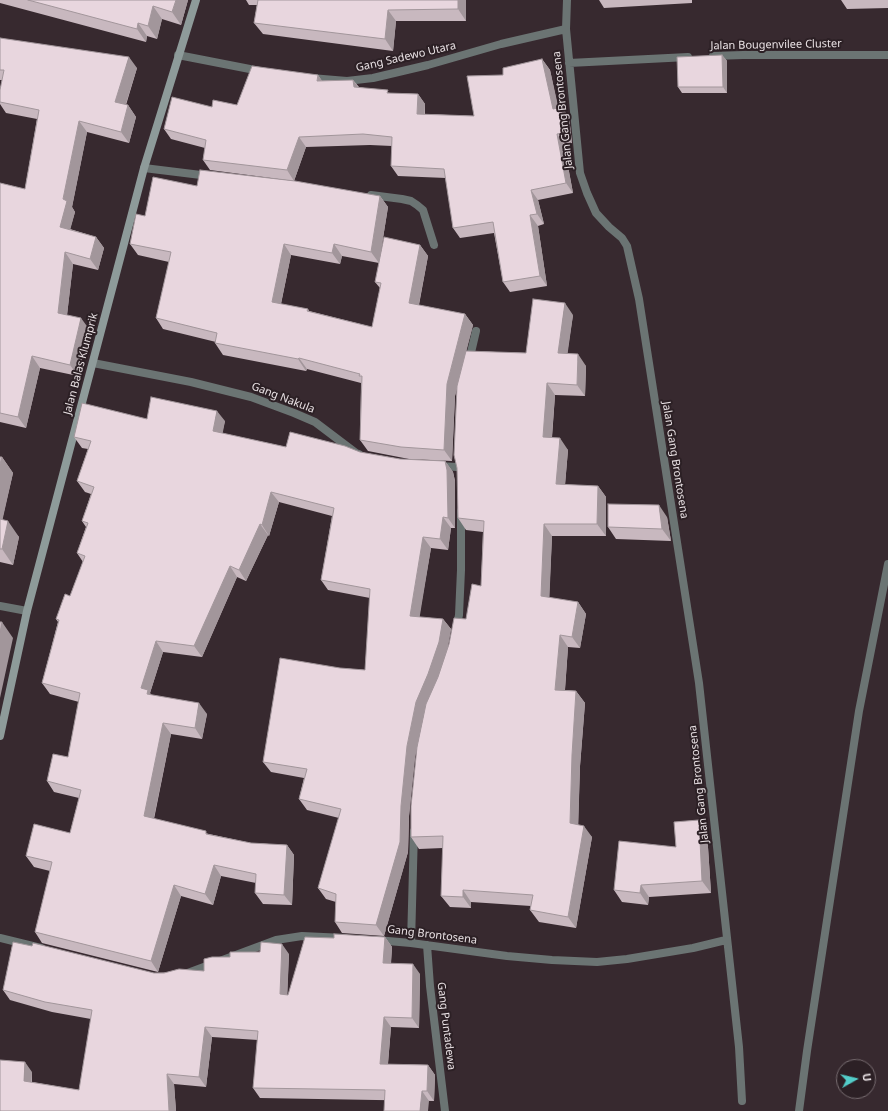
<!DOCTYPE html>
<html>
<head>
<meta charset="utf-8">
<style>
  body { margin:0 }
  #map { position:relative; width:888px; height:1111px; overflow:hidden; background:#37292f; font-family:"Noto Sans",sans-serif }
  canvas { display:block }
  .north { position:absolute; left:836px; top:1059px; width:40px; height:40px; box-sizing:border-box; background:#2c2025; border:1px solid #786d71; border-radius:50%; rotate:82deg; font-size:11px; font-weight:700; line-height:16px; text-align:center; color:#e9e1e4 }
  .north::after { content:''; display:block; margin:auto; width:14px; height:18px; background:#53cdc9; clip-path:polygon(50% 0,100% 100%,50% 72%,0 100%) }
</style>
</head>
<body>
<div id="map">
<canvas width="888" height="1111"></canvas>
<div class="north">U</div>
</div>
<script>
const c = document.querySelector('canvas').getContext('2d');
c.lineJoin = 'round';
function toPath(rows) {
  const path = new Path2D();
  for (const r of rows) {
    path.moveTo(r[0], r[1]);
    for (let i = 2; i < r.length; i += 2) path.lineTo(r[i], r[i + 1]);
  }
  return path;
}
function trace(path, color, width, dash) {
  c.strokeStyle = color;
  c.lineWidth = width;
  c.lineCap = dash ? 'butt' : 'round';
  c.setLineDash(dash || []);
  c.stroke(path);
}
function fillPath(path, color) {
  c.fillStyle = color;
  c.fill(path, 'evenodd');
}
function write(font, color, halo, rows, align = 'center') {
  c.font = font + ' "Noto Sans",sans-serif';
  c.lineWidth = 4;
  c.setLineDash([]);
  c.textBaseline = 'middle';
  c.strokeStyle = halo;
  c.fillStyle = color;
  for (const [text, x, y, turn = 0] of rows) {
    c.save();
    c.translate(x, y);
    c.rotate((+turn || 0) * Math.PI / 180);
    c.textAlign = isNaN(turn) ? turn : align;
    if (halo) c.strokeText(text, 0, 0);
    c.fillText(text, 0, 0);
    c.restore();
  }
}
const street = toPath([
  [567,0,566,29,580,173,587,193,596,213,609,227,622,238,627,246,639,299,699,683,739,1047,742,1101],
  [178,55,260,71],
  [713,56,743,55,888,55],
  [569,63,688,57],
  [311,78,347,81,373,78,428,65,501,44,566,29],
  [144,168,209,176],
  [371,195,402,199,411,201,417,205,423,210,434,245],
  [469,361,476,331],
  [93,363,191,382,251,397,294,413,315,422,356,453,359,454],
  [438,466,457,467],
  [0,606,27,611],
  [456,629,459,615,461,570,461,511],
  [0,938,41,948],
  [376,940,411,943,507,956,552,960,597,962,627,959,693,948,726,940],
  [411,943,414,831],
  [427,945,430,986,445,1111],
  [185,974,276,940,302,936,345,938],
  [799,1111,807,1051,859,711,888,564]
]);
const secondary = toPath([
  [0,736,27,611,144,168,196,0]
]);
const wall = toPath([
  [0,0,188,0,181,25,162,19,157,39,147,36,146,42,0,3],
  [246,0,466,0,466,21,396,21,393,51,263,34,254,23,257,5,249,5],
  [599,0,692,0,692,3,604,8],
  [841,0,888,0,888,8,847,9],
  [0,38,137,68,126,105,128,105,136,117,129,143,87,132,72,207,75,212,70,229,96,237,104,248,98,270,73,264,67,315,89,329,78,376,40,368,26,428,0,422,0,183,25,189,37,119,6,113,0,104,0,90,2,80,0,80],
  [722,55,727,61,727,93,682,93,678,87],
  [542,59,550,70,558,108,562,107,569,117,572,143,564,145,573,193,538,200,544,224,538,226,547,286,510,292,503,282,494,233,460,238,453,228,446,178,398,176,391,166,392,146,370,145,306,147,294,181,210,170,203,160,205,148,171,139,164,129,212,107,237,105,318,75,322,81,353,80,359,87,390,93,418,94,425,104,425,114,474,116,503,75],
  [197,186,380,196,388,207,379,263,342,256,340,264,291,255,281,304,308,309,309,311,372,327,380,288,375,282,420,245,428,256,419,305,465,314,473,325,466,351,526,353,573,315,567,354,586,366,585,396,555,395,552,438,568,450,565,485,598,486,606,497,606,536,552,536,549,598,578,602,586,614,580,648,568,647,565,690,576,691,585,703,580,766,578,825,592,837,576,928,539,922,530,910,531,906,471,902,471,908,450,907,441,896,443,848,419,849,411,837,425,710,424,713,415,757,409,816,408,852,384,936,342,933,335,922,336,902,326,899,318,888,339,818,307,810,299,799,304,778,271,772,263,762,340,668,365,670,370,598,328,590,321,580,332,516,279,502,269,536,268,535,246,581,237,577,202,657,163,652,150,693,151,695,207,714,202,739,171,734,154,819,209,834,251,843,287,845,294,855,292,905,263,904,255,893,256,883,221,876,213,905,181,896,158,972,42,943,35,932,50,871,34,867,26,856,70,833,79,798,54,792,47,781,68,757,79,702,50,694,42,683,58,622,56,619,70,596,83,562,77,553,86,527,82,521,91,494,85,492,77,481,88,449,82,448,74,437,147,419,225,421,222,433,286,447,360,452,400,459,445,461,453,472,455,481,455,528,451,528,448,550,431,548,419,617,443,619,451,629,447,649,466,619,481,586,483,532,466,530,458,518,460,376,455,396,452,461,409,459,368,451,360,440,361,383,307,369,306,371,223,355,215,343,216,342,163,329,156,318,169,262,138,255,130,244,145,216],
  [0,457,2,457,13,473,2,520,19,537,13,565,0,562],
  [667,517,671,541,616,539,608,527],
  [699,820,707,832,711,893,649,897,648,905,622,902,614,890,676,847],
  [385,937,392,947,391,964,420,974,419,1028,391,1027,388,1064,428,1065,435,1075,434,1101,260,1098,253,1088,258,1040,212,1037,206,1087,174,1084,176,1111,0,1111,32,1072,32,1082,79,1090,91,1019,52,1012,10,1000,3,990,154,973,204,971,230,957,289,954,287,995,288,995,334,938]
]);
const shadedWall = toPath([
  [176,0,188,0,181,25,172,12],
  [458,0,466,0,466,21,458,9],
  [153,6,162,19,157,39,148,26],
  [388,10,396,21,393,51,385,39],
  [138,23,147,36,146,42,137,29],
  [722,55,727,61,727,93,723,87],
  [129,57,137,68,123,113,115,102],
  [542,59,550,70,561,119,553,109],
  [318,75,325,85,317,81],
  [353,80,360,90,354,87],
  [418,94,425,104,424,124,417,114],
  [128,105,136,117,129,143,121,132],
  [562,107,569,117,572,143,564,133],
  [79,121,87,132,72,207,75,212,68,238,60,227,63,199],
  [557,134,564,145,573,193,566,183],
  [299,137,306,147,294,181,287,170],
  [531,190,538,200,544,224,537,214],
  [380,196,388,207,379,263,371,252],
  [530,215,538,226,547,286,540,276],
  [96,237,104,248,98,270,90,259],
  [284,244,291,255,279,313,272,302],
  [334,244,342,256,340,264,332,253],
  [420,245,428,256,417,314,409,303],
  [65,252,73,264,66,324,58,313],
  [565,303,573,315,566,365,558,353],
  [465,314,473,325,455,396,452,461,444,450,447,384],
  [81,318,89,329,78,376,70,365],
  [578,354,586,366,585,396,577,385],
  [32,356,40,368,26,428,18,417],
  [299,358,307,369,306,371,298,359],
  [547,383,555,395,551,448,543,437],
  [217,411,225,421,221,442,213,431],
  [560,438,568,450,564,496,556,484],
  [2,457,13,473,0,531,0,464],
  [445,461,453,472,455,481,455,528,448,518],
  [598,486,606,497,606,536,597,524],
  [271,492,279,502,269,536,262,525],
  [659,505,667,517,671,541,662,529],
  [443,517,451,528,448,550,440,539],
  [8,521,19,537,13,565,2,549],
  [260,524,268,535,246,581,239,570],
  [544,524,552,536,549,608,541,596],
  [423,537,431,548,418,627,410,616],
  [230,566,237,577,202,657,194,646],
  [578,602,586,614,580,648,572,637],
  [443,619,451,629,447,653,436,685,424,713,415,757,409,816,408,852,384,936,376,925,401,806,407,746,416,702],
  [2,622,13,638,0,698,0,633],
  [560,635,568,647,564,702,555,690],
  [156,641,163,652,150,693,155,700,141,688],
  [576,691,585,703,580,766,578,835,570,823,572,755],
  [199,703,207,714,202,739,195,728],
  [163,723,171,734,152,827,144,816],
  [699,820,707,832,711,893,702,881],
  [584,826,592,837,576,928,568,917],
  [287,845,294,855,292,905,284,895],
  [214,865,221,876,213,905,205,894],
  [174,885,181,896,158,972,151,961],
  [641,885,649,897,648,905,640,893],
  [463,890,471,902,471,908,463,897],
  [385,937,392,947,390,974,383,963],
  [282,944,289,954,287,1004,280,994],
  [413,964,420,974,419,1028,412,1018],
  [384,1017,391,1027,387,1074,380,1064],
  [205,1027,212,1037,206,1087,199,1077],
  [25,1062,32,1072,31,1091,24,1081],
  [428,1065,435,1075,434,1101,427,1091],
  [167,1074,174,1084,176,1111,169,1111],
  [422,1091,429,1101,428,1111,420,1111]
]);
const building = toPath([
  [28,0,176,0,172,12,153,6,148,26,138,23,137,29,28,0],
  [258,0,458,0,458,9,388,10,385,39,254,23,258,0],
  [0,38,129,57,115,102,128,105,121,132,79,121,63,199,67,201,60,227,96,237,90,259,65,252,58,313,81,318,70,365,32,356,18,417,0,413,0,183,25,189,39,110,0,102,0,90,4,70,0,70,0,38],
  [722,55,723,87,678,87,677,57,722,55],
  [542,59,553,109,562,107,564,133,557,134,566,183,531,190,537,214,530,215,540,276,503,282,493,222,453,228,444,169,391,166,392,137,363,134,299,137,287,170,203,160,206,140,164,129,172,97,212,107,213,100,237,105,252,66,318,75,317,81,353,80,354,87,388,90,387,93,418,94,417,114,474,116,467,76,503,75,503,68,542,59],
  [200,170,295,181,380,196,371,252,334,244,332,253,284,244,272,302,308,309,307,311,372,327,381,283,375,282,384,237,420,245,409,303,465,314,447,384,444,450,401,447,360,440,362,376,359,376,360,374,299,358,298,359,215,343,217,333,156,318,171,252,130,244,136,214,145,216,153,177,197,186,200,170],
  [533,299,565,303,558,353,578,354,577,385,547,383,543,437,560,438,556,484,598,486,597,524,544,524,541,596,578,602,572,637,560,635,555,690,576,691,572,755,570,823,584,826,568,917,530,910,533,895,463,890,463,897,441,896,443,836,411,837,411,806,417,747,426,704,438,677,449,644,454,618,466,619,472,584,481,586,484,521,458,518,457,468,454,455,457,386,466,351,526,353,533,299],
  [151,397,217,411,213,431,286,447,290,432,345,446,360,452,400,459,445,461,447,470,448,518,443,517,440,539,423,537,410,616,443,619,439,642,428,674,416,702,407,746,401,806,400,842,376,925,335,922,336,894,318,888,341,809,299,799,307,769,263,762,280,658,340,668,365,670,370,589,321,580,334,508,271,492,262,525,260,524,239,570,230,566,194,646,156,641,141,688,148,690,147,694,199,703,195,728,163,723,144,816,206,831,206,834,251,843,287,845,284,895,255,893,256,874,214,865,205,894,174,885,151,961,35,932,52,862,26,856,34,824,70,833,81,790,47,781,53,754,68,757,80,693,42,683,59,620,56,619,65,594,70,596,85,556,77,553,88,523,82,521,94,487,77,481,91,441,74,437,82,403,147,419,151,397],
  [0,457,2,457,0,464,0,457],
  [608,504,659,505,662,529,608,527,608,504],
  [0,519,8,521,2,549,0,549,0,519],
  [0,622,2,622,0,633,0,622],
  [699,820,702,881,641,885,640,893,614,890,619,841,676,847,674,822,699,820],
  [334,934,385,937,383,963,413,964,412,1018,384,1017,380,1064,428,1065,427,1091,422,1091,420,1111,384,1111,385,1090,253,1088,258,1031,205,1027,199,1077,167,1074,169,1111,0,1111,0,1060,25,1062,24,1081,79,1090,92,1010,45,1002,3,990,13,942,32,946,33,943,154,973,164,973,179,969,204,971,204,959,212,957,230,957,230,952,260,952,261,942,282,944,280,994,288,995,305,937,334,938,334,934]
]);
const streetNames = [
  ["Jalan Bougenvilee Cluster",776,45,-1],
  ["Gang Sadewo Utara",406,57,-13],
  ["Jalan Gang Brontosena",563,110,-96],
  ["Jalan Balas Klumprik",81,364,-75],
  ["Gang Nakula",283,398,21],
  ["Jalan Gang Brontosena",675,460,81],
  ["Jalan Gang Brontosena",699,784,-96],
  ["Gang Brontosena",432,935,7],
  ["Gang Puntadewa",446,1026,83]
];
trace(street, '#6b7473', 8);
trace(secondary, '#8e9b9a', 8);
fillPath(wall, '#c8b8bf');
fillPath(shadedWall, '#a2969b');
fillPath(building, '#e8d6de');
trace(building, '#a2969b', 1);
write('11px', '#e9e1e4', '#2c2025', streetNames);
</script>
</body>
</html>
